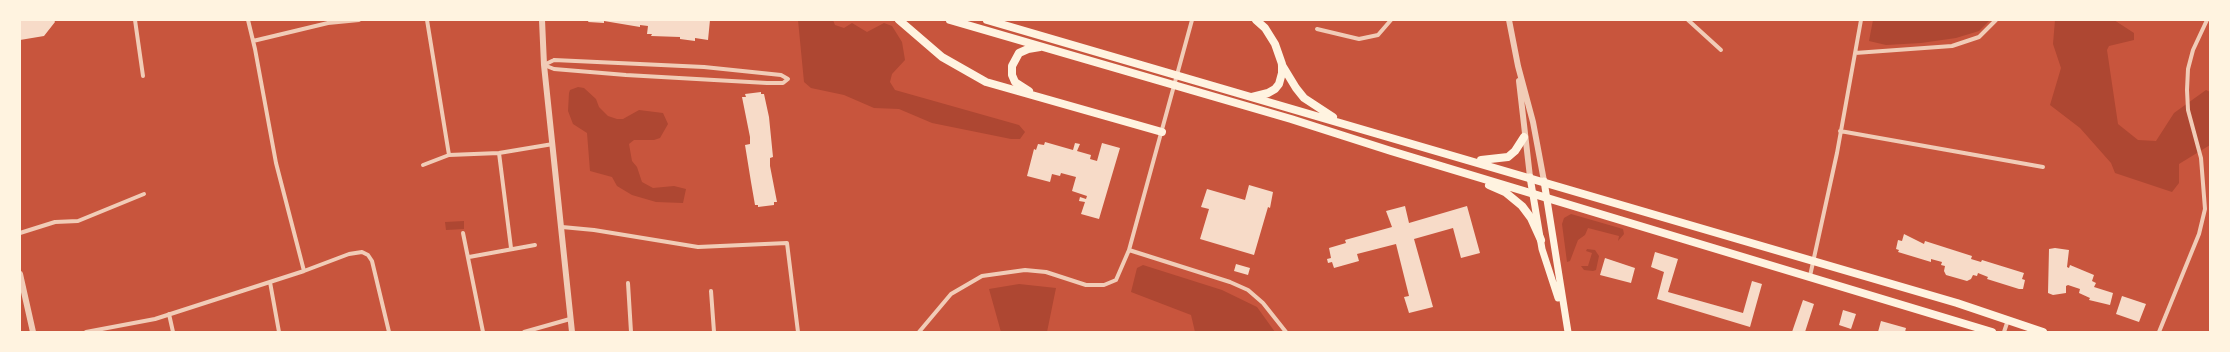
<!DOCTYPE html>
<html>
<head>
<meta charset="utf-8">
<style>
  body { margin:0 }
  #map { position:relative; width:2230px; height:352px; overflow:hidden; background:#c8553d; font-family:Figtree,sans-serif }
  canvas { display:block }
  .frame { position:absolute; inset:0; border:21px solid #fff3e0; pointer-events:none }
</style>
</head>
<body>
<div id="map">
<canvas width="2230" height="352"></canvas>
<div class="frame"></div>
</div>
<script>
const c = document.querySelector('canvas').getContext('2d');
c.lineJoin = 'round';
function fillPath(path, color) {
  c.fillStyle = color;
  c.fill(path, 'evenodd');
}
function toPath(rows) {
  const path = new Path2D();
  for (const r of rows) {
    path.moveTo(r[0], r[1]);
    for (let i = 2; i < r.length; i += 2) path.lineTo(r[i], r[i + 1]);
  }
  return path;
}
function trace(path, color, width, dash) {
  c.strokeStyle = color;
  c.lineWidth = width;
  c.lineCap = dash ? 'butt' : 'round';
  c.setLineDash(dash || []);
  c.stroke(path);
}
const green = toPath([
  [798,20,833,20,835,25,844,28,852,23,867,32,884,23,892,26,902,42,905,60,892,74,890,82,895,90,1019,125,1025,132,1020,139,1011,139,932,123,899,109,874,108,844,95,811,88,804,82],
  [1873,20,1990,20,1979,31,1956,38,1921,43,1886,45,1869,41],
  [2055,20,2114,20,2134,33,2134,40,2109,46,2107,50,2118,124,2138,140,2156,141,2174,113,2206,90,2210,92,2210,145,2179,164,2179,183,2172,192,2115,173,2111,163,2080,128,2050,105,2061,68,2053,44],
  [578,87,584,88,596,99,599,107,608,116,617,119,623,119,639,110,663,113,668,124,660,138,654,140,634,140,629,144,632,161,637,167,642,182,653,188,674,186,686,189,683,203,656,202,632,195,617,186,612,177,590,171,587,133,573,124,568,111,569,93,570,90],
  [1571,214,1623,229,1624,234,1618,241,1619,236,1588,228,1585,235,1578,240,1570,261,1567,262,1562,224,1564,218],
  [464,221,464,229,446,230,445,222],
  [1587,249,1595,250,1599,256,1596,270,1593,271,1584,270,1581,266,1588,266,1592,253,1586,251],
  [1143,265,1222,290,1257,307,1275,332,1195,332,1191,315,1131,292,1137,268],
  [1019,284,1056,288,1047,332,1001,332,989,289]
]);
const building = toPath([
  [20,20,54,20,55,22,44,36,20,40],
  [589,20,710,20,708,40,695,38,695,41,680,39,680,37,651,36,652,34,647,34,648,26,640,25,640,27,604,21,604,23,588,22],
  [761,92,761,94,764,94,769,117,773,157,770,158,770,166,777,202,774,202,774,205,758,207,758,205,755,205,751,182,745,145,750,144,750,137,742,97,746,97,745,94],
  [1045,142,1073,150,1075,143,1080,144,1077,151,1091,155,1090,159,1097,161,1102,143,1120,148,1099,219,1081,214,1085,202,1079,201,1080,197,1086,199,1087,196,1072,191,1076,177,1061,173,1060,176,1052,174,1050,182,1027,176,1034,149,1036,150,1038,144,1044,145],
  [1249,185,1273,192,1270,208,1268,207,1254,255,1200,239,1209,209,1201,207,1207,189,1245,200],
  [1405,206,1409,223,1467,206,1480,253,1461,258,1453,228,1414,239,1433,307,1409,313,1404,297,1409,296,1396,244,1357,254,1359,261,1334,268,1332,262,1328,263,1327,259,1331,258,1329,248,1346,243,1345,240,1392,227,1386,211],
  [1904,234,1924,244,1925,241,1972,256,1971,259,1981,262,1982,260,2024,273,2022,279,2025,280,2023,289,2019,289,1987,279,1988,277,1978,273,1977,276,1973,275,1971,279,1967,281,1946,275,1944,271,1945,266,1941,265,1942,262,1931,259,1931,262,1898,252,1899,250,1896,249,1898,240,1902,241],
  [2055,248,2069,250,2067,267,2069,268,2070,265,2094,275,2092,281,2096,283,2094,287,2113,293,2110,305,2089,300,2090,298,2079,293,2080,289,2068,285,2066,286,2066,293,2053,295,2048,293,2049,249],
  [1655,252,1678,259,1668,292,1743,313,1752,281,1762,284,1750,327,1657,299,1664,272,1651,267],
  [1605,258,1635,268,1631,283,1600,275],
  [1236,264,1250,268,1248,275,1234,271],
  [2122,296,2146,304,2139,322,2116,314],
  [1803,300,1814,304,1805,332,1792,332],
  [1843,310,1856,314,1851,329,1839,325],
  [1881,321,1906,328,1905,332,1878,332]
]);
const minor = toPath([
  [135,20,143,76],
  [248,20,255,49,276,163,304,271],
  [427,20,449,155],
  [1688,20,1721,50],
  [1317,29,1359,39,1378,35,1391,20],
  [253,41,328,23,359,20],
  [1855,53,1952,46,1979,37,1996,20],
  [554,60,704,67,781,75,788,79,783,83,767,83,626,75,554,69,544,65,554,60],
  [1840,131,2043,167],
  [499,153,511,248],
  [423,165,449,155,499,153,553,144],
  [562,227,594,230,698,247,787,243,798,332],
  [20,233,55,222,78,221,144,194],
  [463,233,483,332],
  [1129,250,1230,282,1248,290,1263,303,1286,332],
  [469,257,535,245],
  [1810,276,1837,153,1861,20],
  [270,282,279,332],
  [628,283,631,332],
  [711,291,714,332],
  [169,314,173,332],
  [86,332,155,319,304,271,349,254,362,252,368,255,372,261,389,332],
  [524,332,570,319],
  [919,332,951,294,982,276,1025,270,1046,272,1086,285,1104,285,1116,280,1129,250,1192,20],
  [2004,332,2008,320],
  [2159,332,2199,234,2205,209,2201,158,2188,110,2187,90,2188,69,2193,50,2207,20]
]);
const tertiary = toPath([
  [542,20,544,65,572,332],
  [1509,20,1518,66,1533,122,1544,181],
  [1519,81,1530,177],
  [20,274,33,332]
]);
const secondary = toPath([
  [1530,177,1542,249,1558,298],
  [1544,181,1568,332]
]);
const primary = toPath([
  [899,20,942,57,986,82,1162,132],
  [950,20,1291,119,1391,151,1992,332],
  [987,20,1957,303,2043,332],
  [1282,65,1296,88,1304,98,1333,117],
  [1029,91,1015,82,1012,75,1012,66,1019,53,1028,49,1040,47],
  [1252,97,1268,93,1275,89,1279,84,1282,73,1282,64,1275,44,1265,28,1256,20],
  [1481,160,1508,157,1515,151,1524,137],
  [1489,185,1505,192,1522,206,1531,218,1541,240]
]);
fillPath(green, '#ae4732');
fillPath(building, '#f7dbc8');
trace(minor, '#f1ccb7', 4);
trace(tertiary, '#f1ccb7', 6);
trace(secondary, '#fff3e0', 7);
trace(primary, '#fff3e0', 8);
</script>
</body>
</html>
